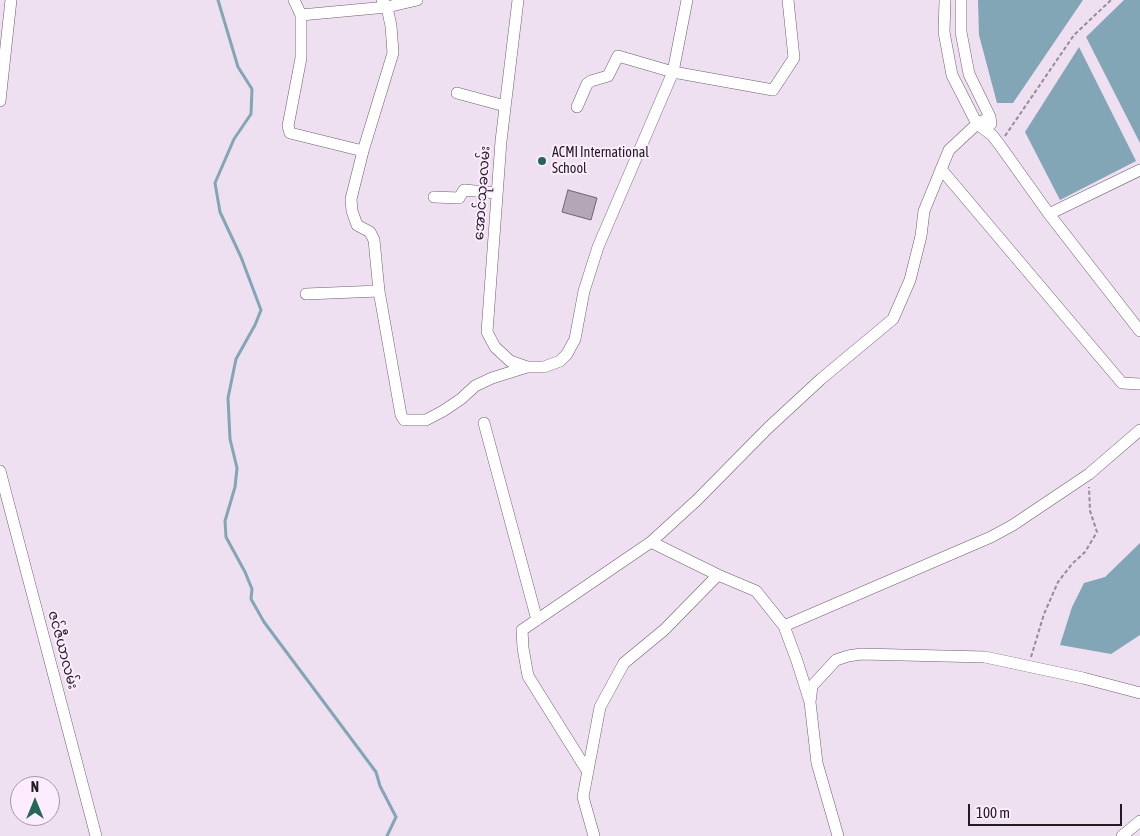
<!DOCTYPE html>
<html>
<head>
<meta charset="utf-8">
<style>
  body { margin:0 }
  #map { position:relative; width:1140px; height:836px; overflow:hidden; background:#eedff1; font-family:"Asap Condensed",sans-serif }
  canvas { display:block }
  .north { position:absolute; left:10px; top:776px; width:50px; height:50px; box-sizing:border-box; background:#fcecfe; border:1px solid #a599a6; border-radius:50%; rotate:0deg; font-size:14px; font-weight:700; line-height:20px; text-align:center; color:#221c22 }
  .north::after { content:''; display:block; margin:auto; width:18px; height:22px; background:#246759; clip-path:polygon(50% 0,100% 100%,50% 72%,0 100%) }
  .scale { position:absolute; left:968px; top:804px; width:154px; height:22px; box-sizing:border-box; border:2px solid #221c22; border-top:0; padding-left:6px; font-size:15px; line-height:18px; white-space:nowrap; color:#221c22; -webkit-text-stroke:4px #fcecfe; paint-order:stroke }
</style>
</head>
<body>
<div id="map">
<canvas width="1140" height="836"></canvas>
<div class="north">N</div>
<div class="scale">100 m</div>
</div>
<script>
const c = document.querySelector('canvas').getContext('2d');
c.lineJoin = 'round';
function fillPath(path, color) {
  c.fillStyle = color;
  c.fill(path, 'evenodd');
}
function toPath(rows) {
  const path = new Path2D();
  for (const r of rows) {
    path.moveTo(r[0], r[1]);
    for (let i = 2; i < r.length; i += 2) path.lineTo(r[i], r[i + 1]);
  }
  return path;
}
function trace(path, color, width, dash) {
  c.strokeStyle = color;
  c.lineWidth = width;
  c.lineCap = dash ? 'butt' : 'round';
  c.setLineDash(dash || []);
  c.stroke(path);
}
function write(font, color, halo, rows, align = 'center') {
  c.font = font + ' "Asap Condensed","Noto Sans Myanmar",sans-serif';
  c.lineWidth = 4;
  c.setLineDash([]);
  c.textBaseline = 'middle';
  c.strokeStyle = halo;
  c.fillStyle = color;
  for (const [text, x, y, turn = 0] of rows) {
    c.save();
    c.translate(x, y);
    c.rotate((+turn || 0) * Math.PI / 180);
    c.textAlign = isNaN(turn) ? turn : align;
    if (halo) c.strokeText(text, 0, 0);
    c.fillText(text, 0, 0);
    c.restore();
  }
}
const water = toPath([
  [978,0,1083,0,1013,103,997,103,979,35],
  [1124,0,1140,0,1140,143,1086,37],
  [1079,47,1136,161,1060,200,1025,132],
  [1140,543,1140,635,1111,654,1060,645,1072,607,1084,583,1105,577]
]);
const stream = toPath([
  [218,0,238,67,252,89,251,114,234,139,215,183,220,212,241,257,261,310,255,325,236,359,228,398,230,439,237,468,235,487,225,521,226,537,245,572,252,589,251,599,264,622,376,772,380,786,396,817,387,836]
]);
const building = toPath([
  [568,190,597,198,591,220,562,212,568,190]
]);
const path = toPath([
  [1005,136,1074,35,1111,0],
  [1031,657,1044,614,1058,582,1072,564,1085,552,1097,532,1090,511,1089,487]
]);
const street = toPath([
  [294,0,301,15,301,58,288,126,290,133,363,151],
  [382,0,387,7,391,26,393,53,363,151,351,199,352,211,357,225,370,232,374,240,379,291,401,415,404,420,426,420,443,411,461,399,475,386,492,378,527,367,544,367,560,361,567,354,575,339,584,291,598,247,673,72,687,0],
  [518,0,501,141,487,332,495,347,510,361,527,367],
  [945,0,944,32,952,75,977,124,992,135,999,144,1049,214,1140,331],
  [961,0,961,32,969,74,990,117,991,124],
  [301,15,387,7,417,0],
  [457,93,505,106],
  [0,101,11,0],
  [577,107,587,84,591,81,608,76,618,56,673,72,773,90,794,58,788,0],
  [941,169,1122,383,1140,384],
  [434,197,459,198,464,190,497,193],
  [1049,214,1140,170],
  [306,294,379,291],
  [484,423,537,620],
  [0,471,96,836],
  [718,575,756,591,784,626,797,661,810,702,817,763,838,836],
  [784,626,991,537,1013,525,1089,474,1140,430],
  [810,702,812,686,836,660,848,656,861,654,985,657,1083,678,1140,693],
  [588,772,528,676,523,648,522,630,651,542],
  [594,836,583,797,600,707,624,663,664,630,718,575,651,542,697,500,768,428,821,379,893,319,910,280,921,236,924,211,949,150,977,124,990,117],
  [1122,836,1140,821]
]);
const markers = [
  [542,161,5,"#246759"]
];
const poiNames = [
  ["ACMI International",552,153],
  ["School",552,169]
];
const streetNames = [
  ["အောင်သုခလမ်း",482,193,-86],
  ["ဇင်ဇီယာလမ်း",63,650,75]
];
fillPath(water, '#82a6b6');
trace(stream, '#82a6b6', 3);
fillPath(building, '#b5a6b7');
trace(building, '#716372', 1);
trace(street, '#6d5f6e', 12);
trace(path, '#968b98', 2, [4, 2.5]);
trace(street, '#fff', 11);
for (const [x, y, r, color] of markers) {
  const dot = new Path2D();
  dot.arc(x, y, r, 0, 2 * Math.PI);
  c.fillStyle = color;
  c.fill(dot);
  trace(dot, '#fcecfe', 2);
}
write('14px', '#221c22', '#fcecfe', poiNames, 'left');
write('14px', '#221c22', '#fcecfe', streetNames);
</script>
</body>
</html>
